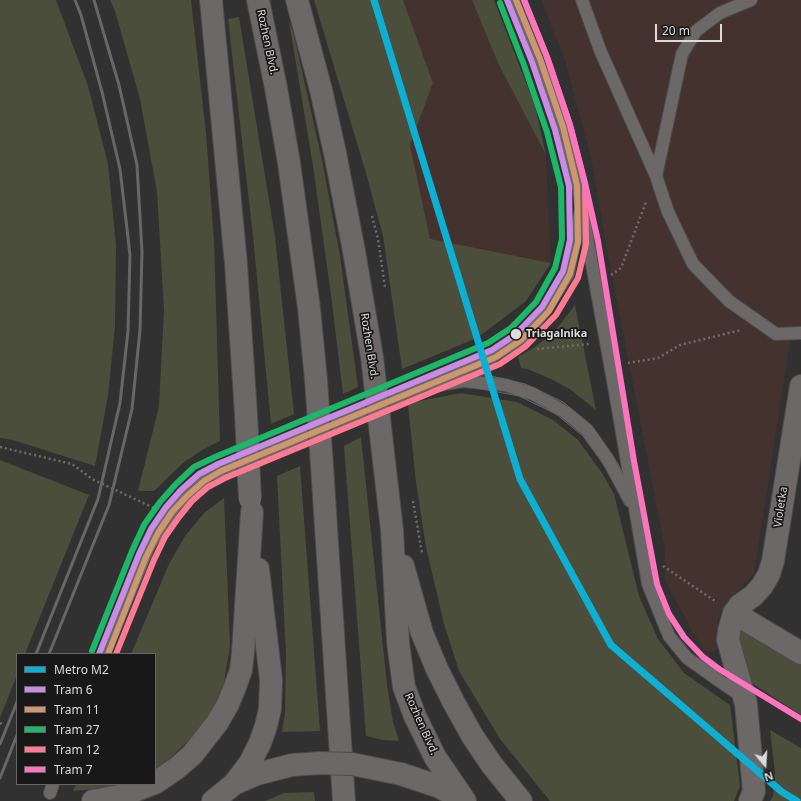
<!DOCTYPE html>
<html>
<head>
<meta charset="utf-8">
<style>
  body { margin:0 }
  #map { position:relative; width:801px; height:801px; overflow:hidden; background:#313131; font-family:"Noto Sans",sans-serif }
  canvas { display:block }
  .legend { position:absolute; left:16px; top:653px; width:140px; height:132px; box-sizing:border-box; background:#181819; border:1px solid #666667; margin:0; padding:5px 7px; list-style:none; font-size:12px; color:#dbdbdd }
  .legend li { display:flex; align-items:center; gap:8px; height:20px }
  .legend b { width:20px; border:1px solid #666667 }
  .north { position:absolute; left:745px; top:745px; width:40px; height:40px; -webkit-text-stroke:3px #181819; paint-order:stroke; rotate:162deg; font-size:11px; font-weight:700; line-height:16px; text-align:center; color:#dbdbdd }
  .north::after { content:''; display:block; margin:auto; width:14px; height:18px; background:#dbdbdd; clip-path:polygon(50% 0,100% 100%,50% 72%,0 100%) }
  .scale { position:absolute; left:655px; top:24px; width:67px; height:18px; box-sizing:border-box; border:2px solid #dbdbdd; border-top:0; padding-left:5px; font-size:12px; line-height:14px; white-space:nowrap; color:#dbdbdd; -webkit-text-stroke:3px #181819; paint-order:stroke }
</style>
</head>
<body>
<div id="map">
<canvas width="801" height="801"></canvas>
<ul class="legend">
<li><b style="height:5px;background:#0dafd3"></b>Metro M2</li>
<li><b style="height:5px;background:#ca8be6"></b>Tram 6</li>
<li><b style="height:5px;background:#cd976f"></b>Tram 11</li>
<li><b style="height:5px;background:#1ab867"></b>Tram 27</li>
<li><b style="height:5px;background:#fe7a93"></b>Tram 12</li>
<li><b style="height:5px;background:#fc73be"></b>Tram 7</li>
</ul>
<div class="north">N</div>
<div class="scale">20 m</div>
</div>
<script>
const c = document.querySelector('canvas').getContext('2d');
c.lineJoin = 'round';
function fillPath(path, color) {
  c.fillStyle = color;
  c.fill(path, 'evenodd');
}
function toPath(rows) {
  const path = new Path2D();
  for (const r of rows) {
    path.moveTo(r[0], r[1]);
    for (let i = 2; i < r.length; i += 2) path.lineTo(r[i], r[i + 1]);
  }
  return path;
}
function trace(path, color, width, dash) {
  c.strokeStyle = color;
  c.lineWidth = width;
  c.lineCap = dash ? 'butt' : 'round';
  c.setLineDash(dash || []);
  c.stroke(path);
}
function write(font, color, halo, rows, align = 'center') {
  c.font = font + ' "Noto Sans",sans-serif';
  c.lineWidth = 3.5;
  c.setLineDash([]);
  c.textBaseline = 'middle';
  c.strokeStyle = halo;
  c.fillStyle = color;
  for (const [text, x, y, turn = 0] of rows) {
    c.save();
    c.translate(x, y);
    c.rotate((+turn || 0) * Math.PI / 180);
    c.textAlign = isNaN(turn) ? turn : align;
    if (halo) c.strokeText(text, 0, 0);
    c.fillText(text, 0, 0);
    c.restore();
  }
}
const commercial = toPath([
  [403,0,472,0,498,63,546,155,551,263,430,240,410,145,433,83],
  [541,0,801,0,801,326,792,329,754,574,725,604,718,620,718,648,711,653,707,652,703,650,665,581,665,549,609,261,591,158,565,60]
]);
const green = toPath([
  [0,0,56,0,88,86,108,164,116,245,115,326,108,396,95,466,13,440,0,438],
  [110,0,191,0,206,133,214,241,220,441,202,450,183,463,154,491,138,491,159,406,164,310,157,192,140,99,115,11],
  [314,0,403,0,433,83,410,145,430,239,551,263,526,301,477,338,402,369,383,236,366,173],
  [472,0,494,0,535,106,546,155,498,63],
  [239,17,275,237,294,414,271,424,253,236,228,19],
  [289,21,293,31,322,160,340,256,358,387,343,394,331,295,313,166],
  [575,305,596,410,571,390,551,379,530,370,521,368,518,357,535,347,554,332],
  [461,393,517,402,553,420,578,440,602,473,614,494,639,596,658,639,684,673,730,705,740,786,734,801,550,801,500,739,459,671,444,624,426,547,416,482,408,405,414,402],
  [361,437,387,685,393,722,399,741,383,740,366,736,344,446],
  [0,460,89,495,25,654,17,654,17,675,0,718],
  [300,466,320,731,282,732,285,712,286,655,277,476],
  [224,498,230,646,224,682,211,713,194,735,170,758,155,769,155,654,131,654,169,564,185,536,204,513],
  [741,623,801,658,801,715,747,680,735,633],
  [770,730,801,748,801,801,770,801,773,796,775,772],
  [76,784,119,784,95,789,73,791],
  [314,792,315,801,265,801,284,793]
]);
const path = toPath([
  [372,216,378,239,385,287],
  [611,275,621,268,646,202],
  [537,349,589,344],
  [628,363,658,358,680,345,741,330],
  [0,447,72,464,92,479,154,508],
  [413,501,422,553],
  [663,566,715,601],
  [0,723,2,724]
]);
const lane = toPath([
  [513,0,560,116,576,176,615,392,648,584,669,636,687,658,728,687,743,697],
  [582,0,600,50,656,176],
  [751,0,720,13,696,31,682,54,656,176,668,212,693,264,729,301,776,334,801,333],
  [433,386,463,381,505,385,533,394,565,412,587,430,607,458,630,501],
  [104,654,149,546,176,505,208,476,492,357,523,337,544,312,568,274,580,214],
  [50,793,53,784]
]);
const street = toPath([
  [734,613,801,653],
  [750,801,754,791,746,704,728,640,729,631,734,613,740,605,753,596,762,586,769,574,773,561,801,386]
]);
const primary = toPath([
  [211,0,236,264,246,414],
  [258,0,276,88,289,163,309,308,316,380],
  [297,0,321,90,335,153,354,251,372,357],
  [382,444,392,530,398,642,404,687,415,716,435,757,465,801],
  [322,466,344,801],
  [403,566,422,633,437,669,454,703,473,737,492,765,521,801],
  [401,774,437,786,453,794,461,800],
  [155,783,177,768,192,755,217,723,227,706,235,687,241,670,243,652,252,512],
  [234,784,250,763,260,743,266,726,270,709,271,680,258,569],
  [93,801,124,795,152,784],
  [213,801,234,784,257,774,292,765]
]);
const tram = toPath([
  [408,386,464,375,487,375,525,384,563,402,592,426,618,464,641,516],
  [412,396,461,386,471,387,519,396,556,414,583,436,607,469,626,504]
]);
const rail = toPath([
  [36,654,98,499,120,403,128,331,130,255,120,169,102,92,81,15,75,0],
  [49,654,109,505,132,409,140,330,142,252,137,165,119,85,94,0],
  [0,744,17,702],
  [0,778,17,735]
]);
const primaryBridge = toPath([
  [372,357,382,444],
  [316,380,322,466],
  [246,414,250,499],
  [292,765,320,763,352,764,401,774]
]);
const tram1 = toPath([
  [99,654,139,554,151,529,166,507,181,490,199,474,218,464,492,350,516,334,542,307,563,271,570,240,569,186,555,130,532,62,507,0]
]);
const tram2 = toPath([
  [108,654,146,557,158,533,172,512,187,496,204,481,221,471,496,357,521,340,549,311,570,274,578,242,577,185,563,127,540,59,516,0]
]);
const tram3 = toPath([
  [92,651,132,551,144,525,160,502,176,484,194,467,215,457,488,343,511,328,536,302,555,268,562,239,561,187,547,132,524,65,500,3]
]);
const tram4 = toPath([
  [116,654,154,560,165,537,179,517,192,501,208,487,225,478,500,364,526,346,556,315,578,278,586,244,585,184,570,125,547,57,524,0]
]);
const tram5 = toPath([
  [524,0,547,57,570,125,585,183,598,241,634,461,657,584,669,614,684,637,703,657,719,669,801,719]
]);
const metro1 = toPath([
  [374,0,520,479,611,645,782,792,797,801]
]);
const markers = [
  [516,334,6,"#dbdbdd"]
];
const streetNames = [
  ["Rozhen Blvd.",267,42,78],
  ["Rozhen Blvd.",369,346,81],
  ["Violetka",781,507,-81],
  ["Rozhen Blvd.",421,724,66]
];
const stopNames = [
  ["Triagalnika",526,334]
];
fillPath(commercial, '#43322e');
fillPath(green, '#4a4e3b');
trace(lane, '#4c4c4d', 14);
trace(street, '#4c4c4d', 24);
trace(primary, '#4c4c4d', 24);
trace(path, '#6f6c6c', 2.5, [2, 3]);
trace(lane, '#6c6868', 12);
trace(street, '#6c6868', 22);
trace(primary, '#6d6868', 22);
trace(tram, '#686767', 1);
trace(rail, '#686767', 3);
trace(primaryBridge, '#4c4c4d', 24, []);
trace(primaryBridge, '#6d6868', 22);
trace(tram1, '#ca8be6', 6);
trace(tram2, '#cd976f', 6);
trace(tram3, '#1ab867', 6);
trace(tram4, '#fe7a93', 6);
trace(tram5, '#fc73be', 6);
trace(metro1, '#0dafd3', 7);
for (const [x, y, r, color] of markers) {
  const dot = new Path2D();
  dot.arc(x, y, r, 0, 2 * Math.PI);
  c.fillStyle = color;
  c.fill(dot);
  trace(dot, '#181819', 1.5);
}
write('11px', '#dbdbdd', '#181819', streetNames);
write('bold 11px', '#dbdbdd', '#181819', stopNames, 'left');
</script>
</body>
</html>
